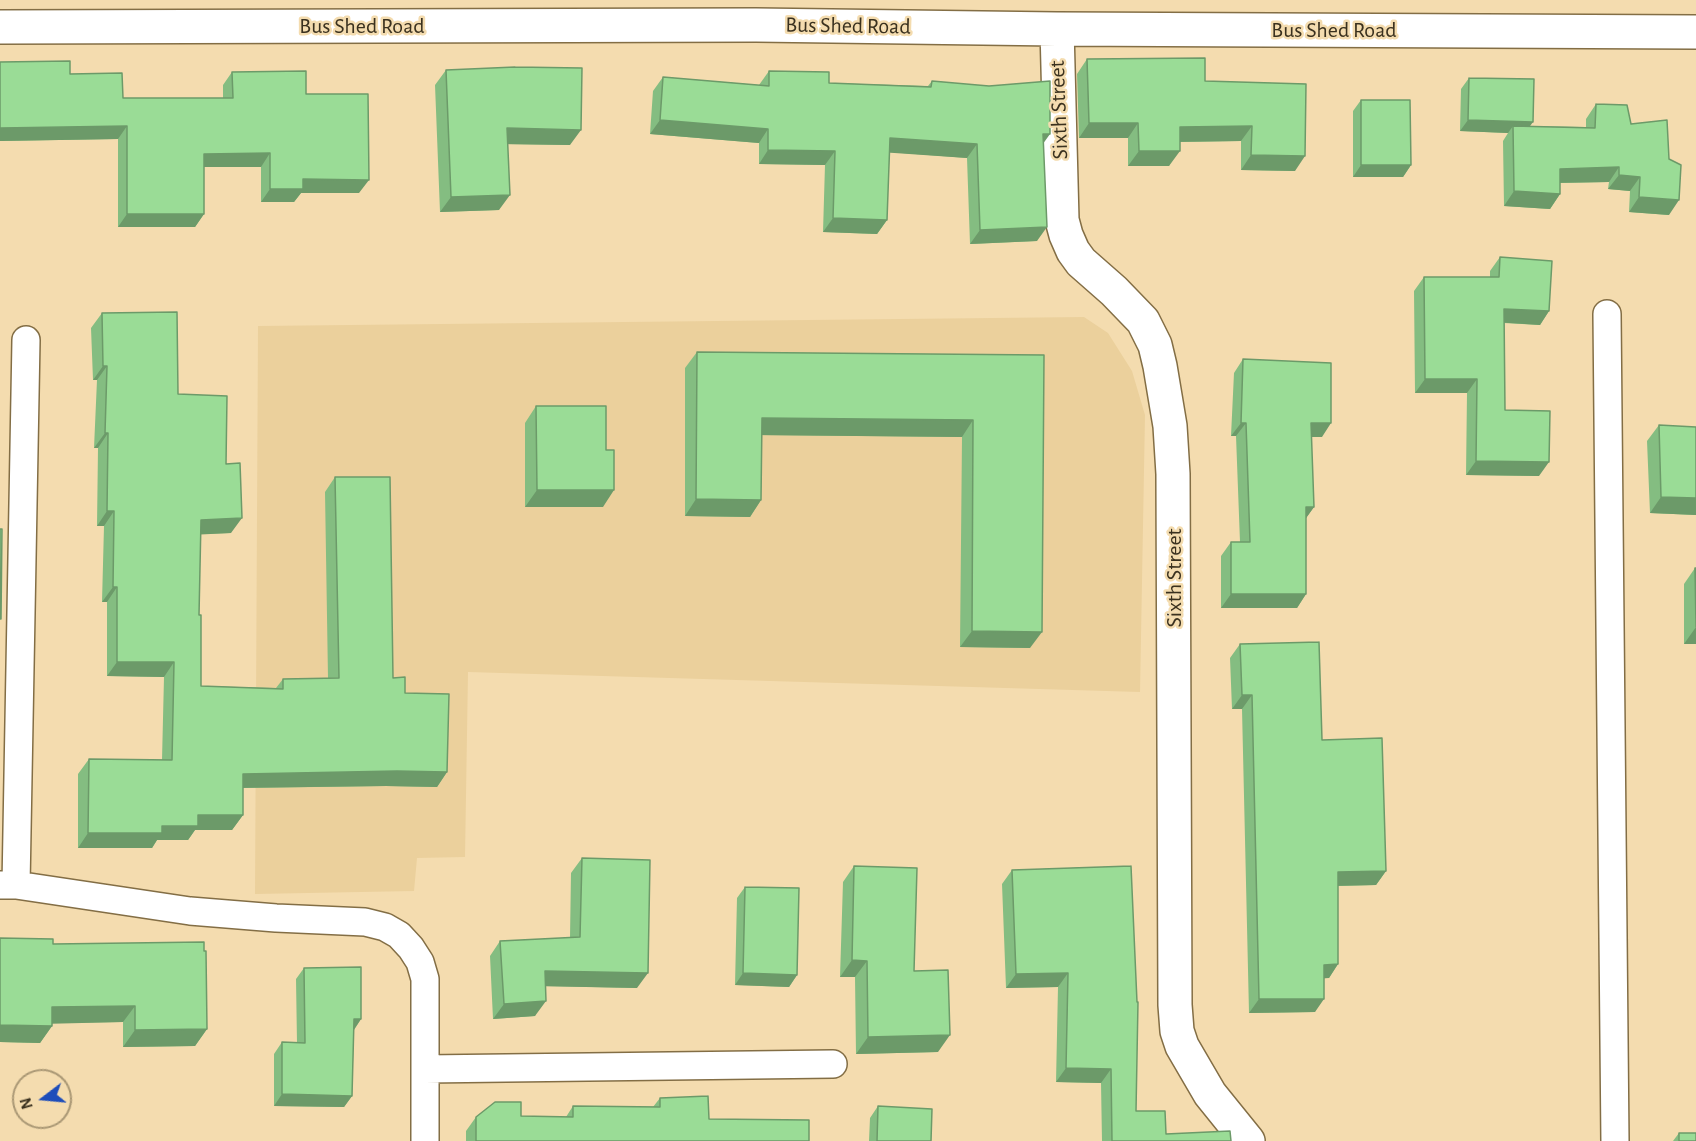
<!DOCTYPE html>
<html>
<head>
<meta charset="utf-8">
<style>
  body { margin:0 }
  #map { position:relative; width:1696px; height:1141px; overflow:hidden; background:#f4dcaf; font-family:"Alegreya Sans",sans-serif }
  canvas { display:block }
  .north { position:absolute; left:12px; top:1069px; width:60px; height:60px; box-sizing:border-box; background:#f4dcaf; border:2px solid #aa9875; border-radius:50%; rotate:254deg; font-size:16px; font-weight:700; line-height:24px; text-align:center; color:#3a311f }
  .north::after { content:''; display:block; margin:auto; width:21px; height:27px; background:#1d4dba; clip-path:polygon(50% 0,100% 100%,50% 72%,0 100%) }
</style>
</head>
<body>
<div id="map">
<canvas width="1696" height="1141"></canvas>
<div class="north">N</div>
</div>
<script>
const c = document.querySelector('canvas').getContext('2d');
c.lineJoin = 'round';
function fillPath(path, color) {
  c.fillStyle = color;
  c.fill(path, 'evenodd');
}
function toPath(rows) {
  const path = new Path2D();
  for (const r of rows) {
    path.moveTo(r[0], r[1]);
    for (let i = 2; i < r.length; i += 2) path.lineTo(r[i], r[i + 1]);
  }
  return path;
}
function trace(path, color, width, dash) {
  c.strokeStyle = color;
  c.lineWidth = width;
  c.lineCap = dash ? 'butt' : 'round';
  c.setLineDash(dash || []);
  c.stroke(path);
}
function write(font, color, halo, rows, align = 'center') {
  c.font = font + ' "Alegreya Sans",sans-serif';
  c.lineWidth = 5;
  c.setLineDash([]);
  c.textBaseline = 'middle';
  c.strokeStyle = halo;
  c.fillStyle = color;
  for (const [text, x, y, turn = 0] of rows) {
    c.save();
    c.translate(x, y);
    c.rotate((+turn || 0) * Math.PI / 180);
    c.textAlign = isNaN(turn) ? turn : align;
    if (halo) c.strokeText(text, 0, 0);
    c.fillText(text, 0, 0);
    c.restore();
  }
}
const built = toPath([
  [1084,317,1108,333,1132,371,1145,415,1140,692,468,672,465,857,417,858,414,891,255,894,258,326]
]);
const minor = toPath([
  [1607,314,1615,1141],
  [0,885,16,885,190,911,276,918,365,922,385,927,399,935,411,948,420,962,425,979,425,1141],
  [16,885,26,340],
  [425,1069,833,1064]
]);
const tertiary = toPath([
  [0,27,756,25,1057,29,1696,32],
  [1057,29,1062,220,1066,235,1073,251,1081,262,1114,291,1143,321,1155,345,1160,366,1170,426,1173,474,1175,1005,1177,1031,1182,1046,1210,1094,1248,1141]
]);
const wall = toPath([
  [1087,59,1205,81,1306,84,1295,171,1241,170,1241,141,1180,142,1169,166,1128,166,1128,138,1079,138,1077,74],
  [0,62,70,74,123,98,223,98,223,85,232,72,306,94,359,193,301,193,294,202,261,202,261,167,204,167,204,214,195,227,118,227,118,139,0,141],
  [446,70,570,145,508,144,499,210,440,212,435,85],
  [769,71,829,83,928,86,932,81,1043,144,1037,241,970,244,967,158,889,152,887,220,877,234,823,232,825,165,759,164,759,143,650,134,653,91,663,77,759,85],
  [1469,78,1530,126,1586,127,1586,119,1596,104,1631,124,1669,215,1629,212,1630,191,1608,189,1609,182,1560,183,1560,194,1550,209,1504,206,1503,141,1508,133,1460,131,1461,89],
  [1361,100,1411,165,1403,177,1353,177,1353,111],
  [1500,257,1549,311,1540,325,1504,323,1505,410,1539,476,1466,475,1467,393,1415,393,1414,291,1424,277,1490,277,1490,271],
  [102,313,178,394,226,464,231,533,200,534,199,615,201,686,276,688,283,679,328,678,325,492,335,477,393,678,405,693,447,772,437,787,386,786,243,788,243,815,232,830,195,830,188,840,157,840,152,848,78,848,78,774,89,759,162,760,164,677,107,676,107,602,102,602,104,526,97,526,98,448,94,448,97,380,93,380,91,328],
  [697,352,1044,355,1030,648,960,647,962,437,761,435,761,500,750,517,685,516,685,368],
  [1243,359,1322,437,1311,437,1314,507,1306,518,1306,594,1297,608,1221,608,1221,556,1231,542,1240,542,1236,436,1231,436,1234,373],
  [536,406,606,450,603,507,525,507,525,423],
  [1659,425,1696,515,1650,513,1647,441],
  [1695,568,1696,644,1684,644,1684,584],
  [1240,644,1322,740,1386,871,1376,885,1338,886,1338,964,1329,978,1324,978,1315,1012,1249,1013,1242,709,1232,709,1230,658],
  [582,858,637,988,545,986,535,1016,493,1019,490,956,500,941,570,938,571,873],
  [854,866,914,971,938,1052,856,1054,855,977,840,977,843,882],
  [1131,866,1136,1111,1166,1134,1231,1141,1102,1141,1101,1083,1056,1082,1058,987,1006,988,1002,884,1012,870],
  [745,887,797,975,789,987,735,985,737,898],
  [0,938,53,944,207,1029,195,1046,123,1047,123,1022,52,1023,52,1026,40,1043,0,1042],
  [304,968,361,1019,354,1030,352,1096,344,1107,274,1106,274,1054,282,1042,297,1043,296,979],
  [660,1098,709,1119,809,1141,466,1141,466,1131,476,1117,566,1117,573,1106,653,1107],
  [878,1106,931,1141,869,1141,870,1118],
  [1679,1133,1696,1141,1673,1141]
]);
const shadedWall = toPath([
  [660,120,768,129,759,143,650,134],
  [1468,120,1533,122,1525,133,1513,126,1508,133,1460,131],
  [1089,123,1138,123,1128,138,1079,138],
  [127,126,118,139,0,141,0,128],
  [1252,126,1241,141,1169,142,1180,127],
  [507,128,581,130,570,145,496,144],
  [1043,134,1050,134,1040,148],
  [890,138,977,144,967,158,880,152],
  [768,150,835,151,825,165,759,164],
  [1139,151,1180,151,1169,166,1128,166],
  [270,153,261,167,195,167,204,154],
  [1251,155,1305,156,1295,171,1241,170],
  [1361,165,1411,165,1403,177,1353,177],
  [1619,167,1609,182,1549,183,1560,169],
  [1619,175,1640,177,1630,191,1608,189],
  [303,179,369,180,359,193,301,193,294,202,261,202,270,189],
  [1514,191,1560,194,1550,209,1504,206],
  [510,195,499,210,440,212,451,197],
  [1639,197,1679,200,1669,215,1629,212],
  [127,214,204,214,195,227,118,227],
  [833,218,887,220,877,234,823,232],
  [1047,227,1037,241,970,244,980,230],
  [1504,309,1549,311,1540,325,1494,322],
  [103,366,107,366,97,380,93,380],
  [1425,379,1477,379,1467,393,1415,393],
  [762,418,973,420,962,437,750,435],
  [1241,423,1246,423,1236,436,1231,436],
  [1311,423,1331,423,1322,437,1301,437],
  [105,433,108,433,98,448,94,448],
  [1476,461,1549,462,1539,476,1466,475],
  [537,490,614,490,603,507,525,507],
  [1661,497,1696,498,1696,515,1650,513],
  [696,499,761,500,750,517,685,516],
  [1306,507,1314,507,1304,521],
  [107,511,114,511,104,526,97,526],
  [242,518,231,533,190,535,201,520],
  [113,587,117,587,107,602,102,602],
  [1231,594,1306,594,1297,608,1221,608],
  [1696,627,1696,644,1684,644],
  [972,631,1042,632,1030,648,960,647],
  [117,662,174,662,164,677,107,676],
  [1242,695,1252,695,1242,709,1232,709],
  [397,771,447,772,437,787,386,786,232,788,243,774],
  [198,815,243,815,232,830,195,830,188,840,157,840,152,848,78,848,88,833,162,826],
  [1386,871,1376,885,1329,886,1338,872],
  [852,960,867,961,855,977,840,977],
  [1338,964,1329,978,1314,979,1324,965],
  [545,971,648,973,637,988,534,986],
  [743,973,797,975,789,987,735,985],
  [1068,973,1058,987,1006,988,1016,974],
  [1259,999,1324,999,1315,1012,1249,1013],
  [546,1001,535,1016,493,1019,504,1004],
  [135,1006,123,1022,41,1024,52,1007],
  [354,1019,361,1019,353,1031],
  [0,1025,52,1026,40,1043,0,1042],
  [207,1029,195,1046,123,1047,135,1030],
  [950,1035,938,1052,856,1054,868,1037],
  [1066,1068,1111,1069,1101,1083,1056,1082],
  [282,1094,352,1096,344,1107,274,1106]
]);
const building = toPath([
  [1205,58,1205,81,1306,84,1305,156,1251,155,1252,126,1180,127,1180,151,1139,151,1138,123,1089,123,1087,59,1205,58],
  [70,61,70,74,122,73,123,98,233,98,232,72,306,71,306,94,368,94,369,180,303,179,303,189,270,189,270,153,204,154,204,214,127,214,127,126,0,128,0,62,70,61],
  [515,67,582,68,581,130,507,128,510,195,451,197,446,70,515,67],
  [769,71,829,72,829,83,931,87,932,81,989,86,1050,81,1050,134,1043,134,1047,227,980,230,977,144,890,138,887,220,833,218,835,151,768,150,768,129,660,120,663,77,769,86,769,71],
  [1469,78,1534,79,1533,122,1468,120,1469,78],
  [1361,100,1410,100,1411,165,1361,165,1361,100],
  [1596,104,1627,105,1631,124,1667,120,1669,159,1681,165,1679,200,1639,197,1640,177,1619,175,1619,167,1560,169,1560,194,1514,191,1513,126,1595,128,1596,104],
  [1500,257,1552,261,1549,311,1504,309,1505,410,1550,411,1549,462,1476,461,1477,379,1425,379,1424,277,1499,277,1500,257],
  [177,312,178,394,227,396,226,464,240,463,242,518,201,520,199,615,201,615,201,686,283,689,283,679,339,678,335,477,390,477,393,678,405,677,405,693,449,694,447,772,397,771,243,774,243,815,198,815,198,826,162,826,162,833,88,833,89,759,172,760,174,662,117,662,117,587,113,587,114,511,107,511,108,433,105,433,107,366,103,366,102,313,177,312],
  [697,352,1044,355,1042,632,972,631,973,420,762,418,761,500,696,499,697,352],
  [1243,359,1331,363,1331,423,1311,423,1314,507,1306,507,1306,594,1231,594,1231,542,1250,542,1246,423,1241,423,1243,359],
  [536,406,606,406,606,450,614,450,614,490,537,490,536,406],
  [1659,425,1696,427,1696,498,1661,497,1659,425],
  [0,529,2,529,1,619,0,619,0,529],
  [1695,568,1696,568,1696,627,1695,568],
  [1319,642,1322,740,1382,738,1386,871,1338,872,1338,964,1324,965,1324,999,1259,999,1252,695,1242,695,1240,644,1319,642],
  [582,858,650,860,648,973,545,971,546,1001,504,1004,500,941,580,937,582,858],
  [854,866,917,868,914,971,948,970,950,1035,868,1037,867,961,852,960,854,866],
  [1131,866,1137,1002,1138,1002,1136,1111,1165,1111,1166,1134,1230,1131,1231,1141,1112,1141,1111,1069,1066,1068,1068,973,1016,974,1012,870,1131,866],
  [745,887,799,888,797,975,743,973,745,887],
  [0,938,53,939,53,944,204,942,204,951,206,951,207,1029,135,1030,135,1006,52,1007,52,1026,0,1025,0,938],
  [361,967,361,1019,354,1019,352,1096,282,1094,282,1042,305,1043,304,968,361,967],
  [708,1096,709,1119,809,1120,809,1141,476,1141,476,1117,495,1102,521,1102,521,1116,573,1117,573,1106,660,1107,660,1098,708,1096],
  [878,1106,932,1109,931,1141,877,1141,878,1106],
  [1679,1133,1696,1133,1696,1141,1679,1141,1679,1133]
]);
const streetNames = [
  ["Bus Shed Road",362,26],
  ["Bus Shed Road",848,26,1],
  ["Bus Shed Road",1334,30],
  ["Sixth Street",1059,110,-92],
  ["Sixth Street",1174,578,-90]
];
fillPath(built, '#ebd09c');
trace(minor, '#836e45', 30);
trace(tertiary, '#836e45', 36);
trace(minor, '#fff', 27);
trace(tertiary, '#fff', 33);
fillPath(wall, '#84bd81');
fillPath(shadedWall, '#6c9a69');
fillPath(building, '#9adc96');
trace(building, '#6c9a69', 1.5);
write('22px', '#3a311f', '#f4dcaf', streetNames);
</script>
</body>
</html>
